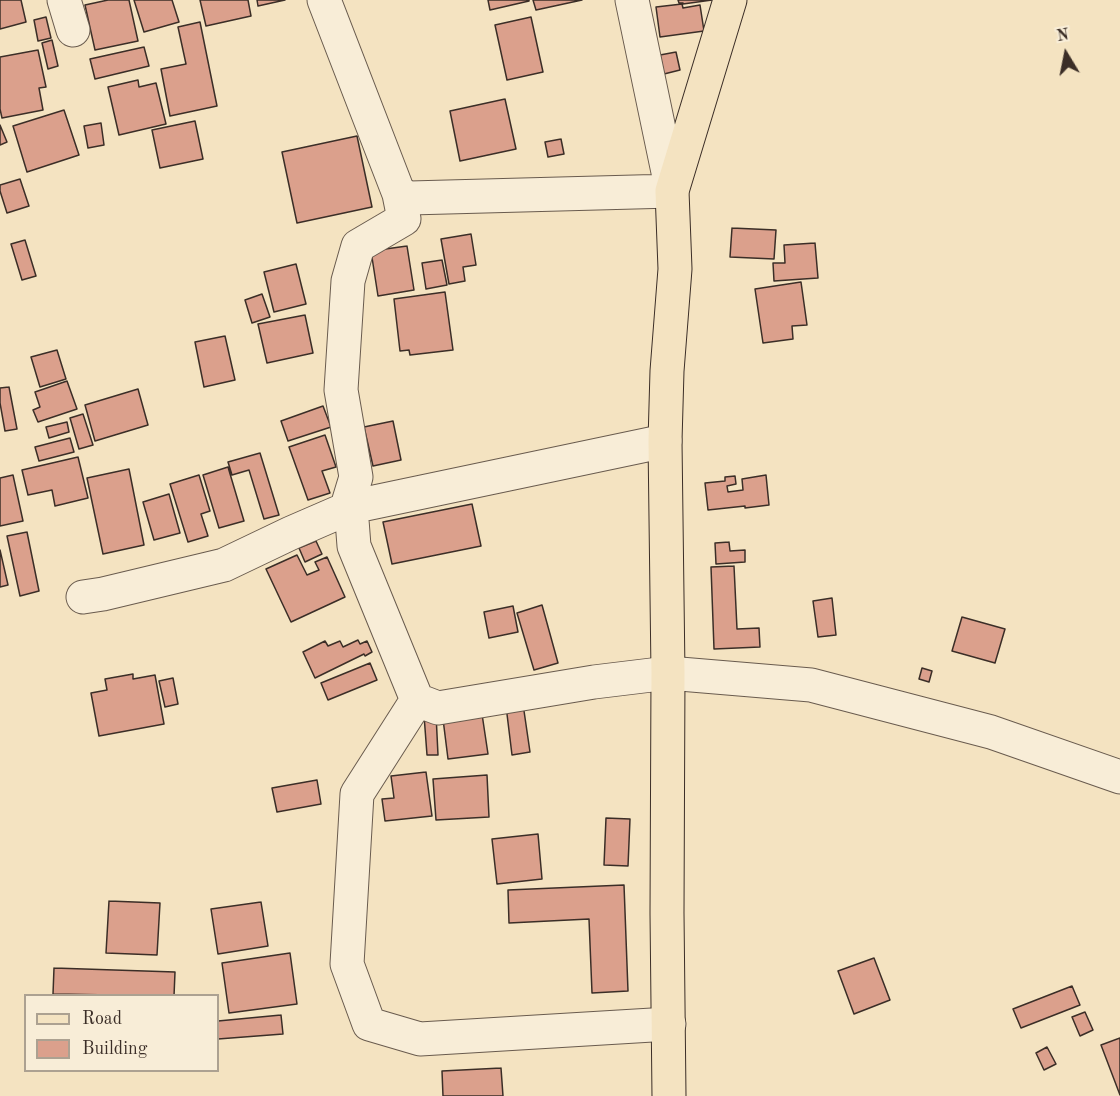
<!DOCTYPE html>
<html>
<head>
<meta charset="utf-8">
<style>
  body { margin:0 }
  #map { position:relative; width:1120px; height:1096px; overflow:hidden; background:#f4e3c1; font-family:"Old Standard TT",serif }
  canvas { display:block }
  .legend { position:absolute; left:24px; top:994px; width:195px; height:78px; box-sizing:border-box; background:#f8edd7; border:2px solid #aca191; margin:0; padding:8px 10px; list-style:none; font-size:18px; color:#3b2e27 }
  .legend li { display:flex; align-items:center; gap:12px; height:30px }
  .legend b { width:30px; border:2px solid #aca191 }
  .north { position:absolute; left:1036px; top:24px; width:60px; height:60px; -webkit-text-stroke:4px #f8edd7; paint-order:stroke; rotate:350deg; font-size:16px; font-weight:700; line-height:24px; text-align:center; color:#3b2e27 }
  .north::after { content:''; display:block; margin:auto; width:21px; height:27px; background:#3b2e27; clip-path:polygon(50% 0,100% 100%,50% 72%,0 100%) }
</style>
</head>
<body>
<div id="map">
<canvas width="1120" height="1096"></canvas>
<ul class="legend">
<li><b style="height:8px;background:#f4e3c1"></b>Road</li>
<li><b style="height:16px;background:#dba08c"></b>Building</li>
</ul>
<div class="north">N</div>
</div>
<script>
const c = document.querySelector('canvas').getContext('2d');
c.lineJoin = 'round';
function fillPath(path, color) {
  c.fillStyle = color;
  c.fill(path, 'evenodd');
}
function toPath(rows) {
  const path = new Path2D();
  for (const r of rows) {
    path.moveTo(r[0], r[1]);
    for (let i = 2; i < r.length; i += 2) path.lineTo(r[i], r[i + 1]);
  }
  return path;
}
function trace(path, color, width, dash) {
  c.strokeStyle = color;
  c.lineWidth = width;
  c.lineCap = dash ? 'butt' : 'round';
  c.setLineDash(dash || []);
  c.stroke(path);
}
const building = toPath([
  [0,0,21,0,26,22,0,29,0,0],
  [108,0,129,0,138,41,95,50,85,5,108,0],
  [134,0,172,0,179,22,144,32,134,0],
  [200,0,248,0,251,16,206,26,200,0],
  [257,0,285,0,258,6,257,0],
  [488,0,529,0,529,1,490,10,488,0],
  [533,0,582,0,536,10,533,0],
  [678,0,712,0,683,4,683,3,679,3,678,0],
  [682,4,683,8,700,5,704,31,660,37,656,7,682,4],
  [46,17,51,38,38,41,34,20,46,17],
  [531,17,543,72,507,80,495,25,531,17],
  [200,22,217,106,170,116,161,69,186,64,178,27,200,22],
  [52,40,58,66,48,69,42,43,52,40],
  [144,47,149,66,95,79,90,59,144,47],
  [38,50,46,87,39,88,43,110,2,118,0,109,0,57,38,50],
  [676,52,680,70,664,74,660,55,676,52],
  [138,80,139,87,156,83,166,124,119,135,108,87,138,80],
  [505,99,516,149,460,161,450,111,505,99],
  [64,110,79,155,27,172,13,126,64,110],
  [195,121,203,159,160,168,152,130,195,121],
  [101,123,104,145,88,148,84,126,101,123],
  [0,125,7,142,0,145,0,125],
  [357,136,372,207,297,223,282,152,357,136],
  [561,139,564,154,548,157,545,142,561,139],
  [20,179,29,206,7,213,0,191,0,185,20,179],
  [732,228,776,230,774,259,730,257,732,228],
  [471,234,476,265,463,267,465,281,449,284,441,239,471,234],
  [25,240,36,276,22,280,11,244,25,240],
  [815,243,818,278,774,281,773,263,785,263,784,245,815,243],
  [407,246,414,290,378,296,371,251,407,246],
  [442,260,447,285,426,289,422,263,442,260],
  [296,264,306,304,274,312,264,272,296,264],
  [801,282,807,325,792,326,793,339,763,343,755,289,801,282],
  [445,292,453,350,410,355,409,350,400,351,394,299,445,292],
  [262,294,270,317,252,323,245,300,262,294],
  [305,315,313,353,267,363,258,324,305,315],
  [225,336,235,380,204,387,195,342,225,336],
  [57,350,66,379,40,387,31,357,57,350],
  [67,381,77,409,38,422,33,410,40,407,35,392,67,381],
  [9,387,17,429,5,431,0,403,0,388,9,387],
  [138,389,148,425,95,441,85,405,138,389],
  [323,406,331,427,288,441,281,421,323,406],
  [83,414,93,445,79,449,70,418,83,414],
  [393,421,401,460,373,466,364,427,393,421],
  [67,422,69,432,49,438,46,427,67,422],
  [325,435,336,467,322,471,330,493,308,500,289,447,325,435],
  [70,438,74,452,39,461,35,447,70,438],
  [260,453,279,515,264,519,249,470,232,475,228,462,260,453],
  [78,457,88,498,55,506,52,490,28,495,22,470,78,457],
  [228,467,244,521,219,528,203,475,228,467],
  [129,469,144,545,103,554,87,478,129,469],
  [13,475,23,521,0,526,0,478,13,475],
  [199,475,210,511,201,514,208,536,188,542,170,484,199,475],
  [766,475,769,505,745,508,745,506,708,510,705,483,725,481,725,477,735,476,736,484,727,486,728,492,743,490,742,479,766,475],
  [169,494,180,533,154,540,143,502,169,494],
  [472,504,481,546,392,564,383,522,472,504],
  [27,532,39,591,20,596,7,536,27,532],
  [316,541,322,554,305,562,299,548,316,541],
  [729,542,730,551,745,550,745,562,716,564,715,543,729,542],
  [0,550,8,585,0,587,0,550],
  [297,555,307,575,319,570,315,562,327,557,345,597,291,622,266,569,297,555],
  [734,566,737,629,759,628,760,647,714,649,711,567,734,566],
  [832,598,836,635,818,637,813,601,832,598],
  [542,605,558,663,534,670,517,613,542,605],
  [513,606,518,632,489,638,484,612,513,606],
  [962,617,1005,629,995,663,952,651,962,617],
  [358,640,360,644,367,641,372,652,365,656,364,654,315,678,303,652,325,641,328,646,340,641,343,647,358,640],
  [370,663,377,680,328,700,321,683,370,663],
  [922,668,932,671,929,682,919,679,922,668],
  [133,674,133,679,155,675,164,724,99,736,91,693,107,690,105,679,133,674],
  [173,678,178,704,165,707,159,681,173,678],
  [523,704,530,752,512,755,506,706,523,704],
  [436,714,438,755,427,755,424,715,436,714],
  [482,714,488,754,448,759,443,719,482,714],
  [426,772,432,816,385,821,382,799,394,798,391,776,426,772],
  [487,775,489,817,436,820,433,779,487,775],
  [317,780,321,804,277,812,272,788,317,780],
  [606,818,630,819,628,866,604,865,606,818],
  [538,834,542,879,497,884,492,839,538,834],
  [624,885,628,991,592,993,589,919,509,923,508,890,624,885],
  [109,901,160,903,157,955,106,953,109,901],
  [261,902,268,946,218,954,211,909,261,902],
  [290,953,297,1004,229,1013,222,963,290,953],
  [874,958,890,1000,854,1014,838,971,874,958],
  [54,968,175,972,174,996,53,994,54,968],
  [1072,986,1080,1005,1021,1028,1013,1009,1072,986],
  [1085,1012,1093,1030,1080,1036,1072,1017,1085,1012],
  [281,1015,283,1034,218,1039,218,1021,281,1015],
  [1120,1038,1120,1095,1101,1045,1120,1038],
  [1047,1047,1056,1064,1044,1070,1036,1053,1047,1047],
  [501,1068,503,1096,443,1096,442,1071,501,1068]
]);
const minor = toPath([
  [64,0,73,30],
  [324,0,399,194,404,219,358,246,348,281,341,390,356,477,346,510],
  [399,194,410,198,672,191,632,0],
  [351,507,354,546,417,700,438,708,594,682,668,673,811,685,991,732,1120,777],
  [83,597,103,594,224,565,291,533,351,507,665,441],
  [417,700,357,794,347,964,369,1024,420,1039,669,1024]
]);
const major = toPath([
  [669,1096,667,913,668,673,665,441,667,371,675,269,672,191,730,0]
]);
fillPath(building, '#dba08c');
trace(building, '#3b2e27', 1.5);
trace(minor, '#695b4e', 35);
trace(major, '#3b2e27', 35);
trace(minor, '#f8edd7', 33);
trace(major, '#f4e3c1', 33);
</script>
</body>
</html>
